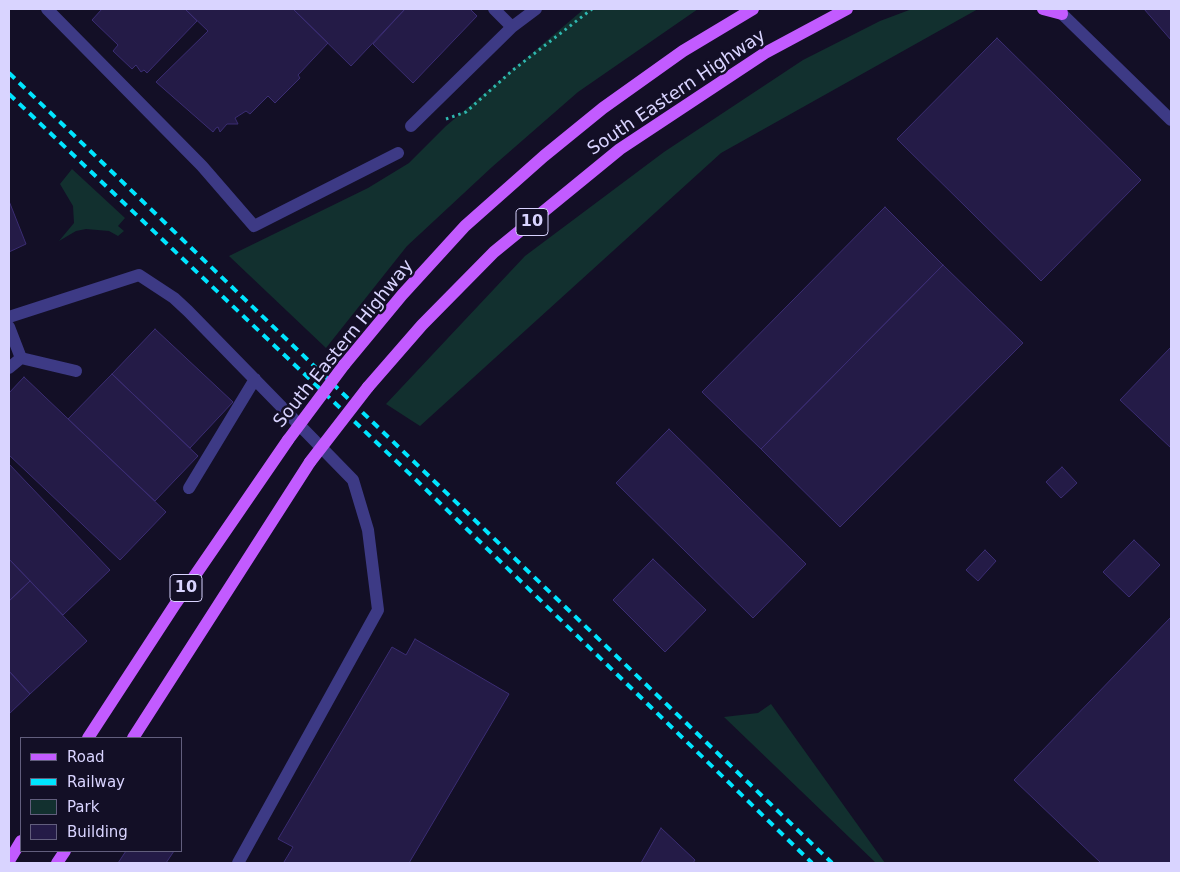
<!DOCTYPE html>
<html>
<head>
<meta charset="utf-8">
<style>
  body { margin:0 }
  #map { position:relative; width:1180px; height:872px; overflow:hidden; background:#130f26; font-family:"DejaVu Sans",sans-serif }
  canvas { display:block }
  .frame { position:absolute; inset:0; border:10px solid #d9d4ff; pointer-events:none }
  .legend { position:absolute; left:20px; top:737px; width:162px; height:115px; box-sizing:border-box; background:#130f26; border:1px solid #625e7d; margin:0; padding:6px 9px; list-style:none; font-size:15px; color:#d9d4ff }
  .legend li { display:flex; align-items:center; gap:10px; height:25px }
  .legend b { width:25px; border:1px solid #625e7d }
</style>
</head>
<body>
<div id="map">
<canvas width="1180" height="872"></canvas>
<div class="frame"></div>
<ul class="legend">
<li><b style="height:6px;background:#c25bff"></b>Road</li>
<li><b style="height:6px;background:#00e5ff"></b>Railway</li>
<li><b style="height:14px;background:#12302f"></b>Park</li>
<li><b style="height:14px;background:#241b47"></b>Building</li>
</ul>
</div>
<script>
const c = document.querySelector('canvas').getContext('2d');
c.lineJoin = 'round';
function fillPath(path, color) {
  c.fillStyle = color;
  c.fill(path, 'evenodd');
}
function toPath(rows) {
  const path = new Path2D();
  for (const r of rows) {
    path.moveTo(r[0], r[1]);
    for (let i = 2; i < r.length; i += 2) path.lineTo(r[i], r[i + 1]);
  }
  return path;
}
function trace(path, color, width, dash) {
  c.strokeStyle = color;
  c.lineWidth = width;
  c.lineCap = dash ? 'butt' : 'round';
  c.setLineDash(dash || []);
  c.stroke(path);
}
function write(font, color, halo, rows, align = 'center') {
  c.font = font + ' "DejaVu Sans",sans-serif';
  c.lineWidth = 5;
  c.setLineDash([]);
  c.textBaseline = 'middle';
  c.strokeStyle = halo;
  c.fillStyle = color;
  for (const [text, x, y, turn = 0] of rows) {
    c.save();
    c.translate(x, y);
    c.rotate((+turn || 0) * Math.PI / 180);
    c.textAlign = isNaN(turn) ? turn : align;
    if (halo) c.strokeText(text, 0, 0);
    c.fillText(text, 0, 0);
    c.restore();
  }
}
const green = toPath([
  [584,9,698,9,578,92,492,167,407,246,326,348,229,256,368,188,409,163,446,126],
  [912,9,978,9,721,153,420,426,386,404,525,256,664,152,803,60,880,21],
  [72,169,125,218,118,226,124,231,118,236,109,231,86,229,76,231,59,241,74,223,73,206,60,184],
  [771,704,885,863,876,863,724,717,758,713]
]);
const building = toPath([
  [102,9,185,9,197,21,147,73,144,70,141,72,136,65,132,69,113,51,118,45,92,20,102,9],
  [185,9,293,9,328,43,298,75,300,78,275,103,268,96,250,114,246,111,235,118,238,124,227,124,220,132,218,127,216,128,213,132,156,82,208,31,185,9],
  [293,9,405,9,351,66,293,9],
  [405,9,470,9,477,16,413,83,373,44,405,9],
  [1144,9,1171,9,1171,40,1144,9],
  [997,38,1141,180,1041,281,897,139,997,38],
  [9,201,26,244,9,252,9,201],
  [885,207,943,265,761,449,702,392,885,207],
  [943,265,1023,343,840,527,761,449,943,265],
  [155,329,233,402,190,448,112,374,155,329],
  [1171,347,1171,448,1120,400,1171,347],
  [112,374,198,456,155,501,68,419,112,374],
  [24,377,166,512,120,560,9,455,9,393,24,377],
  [669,429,806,564,753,618,616,483,669,429],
  [9,464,110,570,63,615,9,559,9,464],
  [1062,467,1077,483,1061,498,1046,482,1062,467],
  [1134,540,1160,565,1129,597,1103,572,1134,540],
  [985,550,996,561,978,581,966,570,985,550],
  [9,559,30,581,9,601,9,559],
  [653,559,706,610,665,652,613,600,653,559],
  [30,581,87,641,30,694,9,671,9,601,30,581],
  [1171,617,1171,863,1101,863,1014,780,1171,617],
  [415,639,509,694,409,863,286,863,284,862,293,847,278,839,392,647,406,655,415,639],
  [9,671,30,694,9,714,9,671],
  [661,828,695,860,693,863,641,863,661,828],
  [126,851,174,851,166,863,118,863,126,851]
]);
const path = toPath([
  [446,119,466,112,513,70,592,9]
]);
const minor = toPath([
  [47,9,202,166,254,226,398,153],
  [494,9,512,27],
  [1057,9,1171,120],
  [411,126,512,27,536,9],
  [9,317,139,275,174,298,188,311,353,480,368,530,378,610,238,863],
  [9,327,21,358,9,368],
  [21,358,76,371],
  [189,488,255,379]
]);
const major = toPath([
  [1043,9,1062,14,1061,9],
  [344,365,402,295,465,226,544,156,603,108,683,51,753,9],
  [368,387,422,325,494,252,620,149,765,53,847,9],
  [88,738,176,603,288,440],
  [133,738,310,462],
  [9,861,21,841],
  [57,863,65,851]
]);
const rail = toPath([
  [9,73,832,863],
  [9,94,413,477,812,863]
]);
const majorBridge = toPath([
  [288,440,344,365],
  [310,462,368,387]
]);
const shields = [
  [532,222,32],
  [186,588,32]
];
const shieldNames = [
  ["10",532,222],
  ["10",186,588]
];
const streetNames = [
  ["South Eastern Highway",677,93,-34],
  ["South Eastern Highway",344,344,-51]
];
fillPath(green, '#12302f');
fillPath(building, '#241b47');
trace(building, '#3b2d73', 1);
trace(path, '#2fb8b0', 3, [2.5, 4]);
trace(minor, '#3d3a85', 12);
trace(major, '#c25bff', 12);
trace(rail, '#00e5ff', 4, [8, 6]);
trace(majorBridge, '#c25bff', 12);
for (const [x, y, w] of shields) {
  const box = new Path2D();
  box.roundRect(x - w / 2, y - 13.5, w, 27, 4);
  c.fillStyle = '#130f26';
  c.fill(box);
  trace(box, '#d9d4ff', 1);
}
write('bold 16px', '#d9d4ff', null, shieldNames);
write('18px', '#d9d4ff', '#130f26', streetNames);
</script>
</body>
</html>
